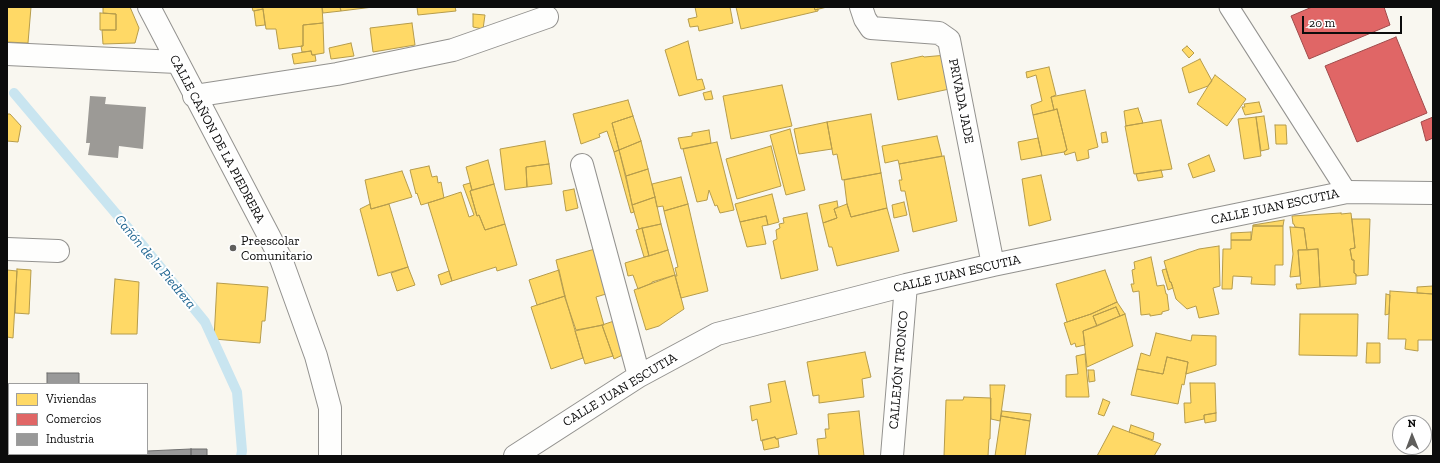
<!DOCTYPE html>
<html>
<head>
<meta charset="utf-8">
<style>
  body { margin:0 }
  #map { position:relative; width:1440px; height:463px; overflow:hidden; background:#f9f7f0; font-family:"Zilla Slab",serif }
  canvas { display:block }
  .frame { position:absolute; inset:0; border:8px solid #0c0c0c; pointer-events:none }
  .legend { position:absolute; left:8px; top:383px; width:140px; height:72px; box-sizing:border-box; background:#fff; border:1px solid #9e9e9e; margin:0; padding:5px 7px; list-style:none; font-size:12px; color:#0c0c0c }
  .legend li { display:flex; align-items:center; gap:8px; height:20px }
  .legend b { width:20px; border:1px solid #9e9e9e }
  .north { position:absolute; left:1392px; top:415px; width:40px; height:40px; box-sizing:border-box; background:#fff; border:1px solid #9e9e9e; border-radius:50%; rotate:359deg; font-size:11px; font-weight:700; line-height:16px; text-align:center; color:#0c0c0c }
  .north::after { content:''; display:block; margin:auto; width:14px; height:18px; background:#5f5e5c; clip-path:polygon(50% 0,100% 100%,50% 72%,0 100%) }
  .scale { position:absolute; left:1302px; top:16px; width:100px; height:18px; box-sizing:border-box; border:2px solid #0c0c0c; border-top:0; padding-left:5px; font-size:12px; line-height:14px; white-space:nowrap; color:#0c0c0c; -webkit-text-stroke:3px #fff; paint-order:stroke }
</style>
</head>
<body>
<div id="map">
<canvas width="1440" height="463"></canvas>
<div class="frame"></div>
<ul class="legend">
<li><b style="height:11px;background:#ffd966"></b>Viviendas</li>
<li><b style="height:11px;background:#e06666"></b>Comercios</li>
<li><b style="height:11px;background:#999"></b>Industria</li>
</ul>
<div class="north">N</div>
<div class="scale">20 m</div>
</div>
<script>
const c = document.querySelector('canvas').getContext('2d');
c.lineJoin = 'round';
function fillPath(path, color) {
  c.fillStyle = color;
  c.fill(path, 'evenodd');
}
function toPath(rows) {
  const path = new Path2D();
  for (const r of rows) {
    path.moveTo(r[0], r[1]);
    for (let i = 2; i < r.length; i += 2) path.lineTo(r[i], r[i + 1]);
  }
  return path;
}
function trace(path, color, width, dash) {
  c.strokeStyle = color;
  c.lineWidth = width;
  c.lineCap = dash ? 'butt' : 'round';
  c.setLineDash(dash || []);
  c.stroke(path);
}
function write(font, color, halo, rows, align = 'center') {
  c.font = font + ' "Zilla Slab",serif';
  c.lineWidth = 4;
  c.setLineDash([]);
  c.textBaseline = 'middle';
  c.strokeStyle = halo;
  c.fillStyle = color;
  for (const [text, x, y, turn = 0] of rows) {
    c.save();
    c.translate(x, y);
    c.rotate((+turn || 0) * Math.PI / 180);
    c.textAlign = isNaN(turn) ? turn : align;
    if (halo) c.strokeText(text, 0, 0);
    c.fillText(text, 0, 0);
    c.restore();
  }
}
const homes = toPath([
  [7,7,31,7,28,43,7,42,7,7],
  [103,7,130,7,139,28,135,43,103,44,102,30,116,30,116,14,103,13,103,7],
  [252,7,322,7,323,23,303,25,303,46,279,49,276,29,266,29,263,9,253,11,252,7],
  [322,7,340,7,341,11,323,13,322,7],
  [340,7,373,7,341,11,340,7],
  [417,7,455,7,456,11,418,15,417,7],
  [695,7,730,7,733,23,699,31,698,26,690,27,688,19,697,17,695,7],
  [736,7,814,7,815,10,818,9,818,11,741,29,736,7],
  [814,7,827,7,815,10,814,7],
  [263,9,265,25,256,26,254,11,263,9],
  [100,13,116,14,116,30,100,30,100,13],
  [473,14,485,15,483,29,473,27,473,14],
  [323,23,324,53,312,55,311,51,302,52,301,46,303,46,303,25,323,23],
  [412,23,415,45,373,52,370,28,412,23],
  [688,41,697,80,702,79,705,89,679,96,665,50,688,41],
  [351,43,354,56,331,59,329,48,351,43],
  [1187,46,1194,53,1189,58,1182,50,1187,46],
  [311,51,312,55,315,55,316,61,294,64,292,54,311,51],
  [947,55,954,88,898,100,891,63,923,56,924,57,947,55],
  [1200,59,1212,81,1208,86,1189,93,1182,68,1200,59],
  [1049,67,1056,95,1051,97,1054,110,1033,115,1031,105,1042,101,1036,75,1027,78,1026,72,1049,67],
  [1215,75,1246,99,1227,126,1197,104,1215,75],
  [782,85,792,126,731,139,723,96,782,85],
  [1085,90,1098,147,1088,150,1089,158,1077,161,1075,152,1065,155,1064,152,1067,150,1057,109,1054,110,1051,97,1085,90],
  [711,91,713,99,705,100,703,93,711,91],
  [628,100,633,116,612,123,619,150,614,152,607,131,599,134,600,137,581,144,573,114,628,100],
  [1259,102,1262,112,1245,115,1242,107,1245,107,1244,104,1259,102],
  [1138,108,1143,123,1126,126,1124,111,1138,108],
  [1057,109,1067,150,1064,152,1042,156,1033,115,1057,109],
  [7,114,10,114,21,126,18,142,7,141,7,114],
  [871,114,881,173,842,180,837,154,833,155,827,122,871,114],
  [633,116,641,141,619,150,612,123,633,116],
  [1264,116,1269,149,1261,151,1256,117,1264,116],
  [1256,117,1261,156,1244,159,1238,119,1256,117],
  [1161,120,1172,169,1134,174,1125,126,1161,120],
  [827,122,832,149,799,154,794,129,827,122],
  [1275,125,1286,125,1287,144,1276,144,1275,125],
  [790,129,805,190,786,195,770,135,790,129],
  [709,130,711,143,681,149,678,138,692,136,692,133,709,130],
  [1106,132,1108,142,1102,143,1101,133,1106,132],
  [937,136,942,156,899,164,898,160,885,163,882,146,937,136],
  [1038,138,1042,156,1021,160,1018,142,1038,138],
  [545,141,549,164,526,167,527,187,505,190,500,149,545,141],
  [641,141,648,169,626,176,619,150,641,141],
  [717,142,734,210,720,213,717,205,715,206,709,190,707,200,697,202,683,149,717,142],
  [771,146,781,186,737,199,726,159,771,146],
  [619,150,634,212,631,213,614,152,619,150],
  [1209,155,1215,171,1193,178,1188,164,1209,155],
  [944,156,957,221,913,232,905,191,901,191,899,180,902,180,899,164,944,156],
  [488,160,494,184,472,190,466,167,488,160],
  [549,164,552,184,527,187,526,167,549,164],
  [429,166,432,177,437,176,438,183,441,182,444,198,421,205,417,193,416,194,410,170,429,166],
  [648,169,655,197,632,205,626,176,648,169],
  [1161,170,1163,177,1138,181,1136,174,1161,170],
  [402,171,412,197,371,209,365,180,402,171],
  [881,173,887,208,851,217,847,204,844,180,881,173],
  [1041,175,1051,220,1029,226,1022,179,1041,175],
  [681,177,688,204,664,211,663,206,657,207,652,184,681,177],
  [470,183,472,190,470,191,477,216,479,215,485,230,505,224,517,265,497,271,496,267,452,281,428,203,461,192,469,217,474,215,463,185,470,183],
  [494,184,505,224,485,230,479,215,477,216,470,191,494,184],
  [574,189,578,208,566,211,563,191,574,189],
  [772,194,779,222,768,225,766,216,740,222,735,204,772,194],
  [655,197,661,224,639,229,632,205,655,197],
  [837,201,838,207,834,209,837,218,823,223,819,205,837,201],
  [904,202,907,215,894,218,892,205,904,202],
  [370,204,371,209,389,204,408,267,378,276,360,209,370,204],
  [688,204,708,291,681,298,675,276,677,276,675,268,678,267,664,211,688,204],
  [847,204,851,217,887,208,899,251,837,266,832,247,829,247,823,223,837,218,834,209,847,204],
  [807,213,818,270,781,279,773,241,777,239,776,230,780,228,779,224,784,223,783,218,807,213],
  [1341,213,1341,214,1351,213,1355,248,1350,249,1352,260,1354,260,1354,273,1356,274,1356,284,1320,287,1318,249,1307,250,1304,228,1295,227,1294,224,1293,224,1292,216,1341,213],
  [766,216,768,225,762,226,766,244,747,247,740,222,766,216],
  [1352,219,1370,219,1368,275,1356,276,1356,274,1354,273,1354,260,1352,260,1350,249,1355,248,1352,219],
  [1284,220,1283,226,1253,226,1253,225,1284,220],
  [661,224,668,250,649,256,642,228,661,224],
  [1253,226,1283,226,1283,265,1275,265,1275,285,1251,284,1252,277,1233,276,1232,289,1222,289,1223,249,1231,249,1231,240,1251,240,1253,226],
  [1290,227,1304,228,1307,250,1298,250,1300,276,1290,277,1293,254,1290,227],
  [642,228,649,256,644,257,636,230,642,228],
  [1251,232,1251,240,1231,240,1231,233,1251,232],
  [1219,246,1220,286,1213,288,1219,314,1199,318,1196,306,1187,309,1176,299,1171,282,1170,282,1164,261,1199,249,1219,246],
  [595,249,606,294,596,297,604,325,576,330,565,298,556,260,595,249],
  [1318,249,1320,287,1297,289,1296,284,1301,284,1298,250,1318,249],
  [668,250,675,275,652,282,652,283,638,289,633,275,628,276,625,263,668,250],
  [1151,257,1157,286,1164,285,1166,294,1167,294,1169,310,1162,312,1162,314,1150,316,1150,314,1141,315,1139,291,1133,292,1131,284,1134,284,1132,270,1135,269,1134,262,1151,257],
  [408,267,415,285,397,291,391,273,408,267],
  [17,269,31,270,29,314,15,313,17,269],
  [1166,269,1170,282,1171,282,1173,288,1168,290,1162,270,1166,269],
  [7,270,17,271,13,338,7,337,7,270],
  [559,270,565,296,537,305,529,280,559,270],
  [1105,270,1117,302,1091,314,1067,322,1056,284,1105,270],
  [449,271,452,281,441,285,438,275,449,271],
  [675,275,684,309,659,326,646,330,634,290,675,275],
  [115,279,139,282,137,334,111,334,115,279],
  [217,283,268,287,265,321,262,321,260,343,214,339,217,283],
  [1433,286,1433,294,1417,293,1417,287,1433,286],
  [1390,291,1433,294,1433,340,1418,340,1418,351,1405,349,1406,339,1388,339,1390,291],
  [1386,294,1390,295,1389,314,1385,315,1386,294],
  [565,296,583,358,551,369,531,307,565,296],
  [1117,302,1125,314,1120,316,1116,307,1093,316,1097,326,1083,331,1085,345,1076,347,1075,343,1071,345,1064,323,1091,314,1117,302],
  [1116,307,1120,316,1097,326,1093,316,1116,307],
  [1125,314,1133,346,1087,367,1083,331,1125,314],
  [1300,314,1358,314,1357,356,1299,355,1300,314],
  [617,320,627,353,614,359,602,325,617,320],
  [602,325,613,356,585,364,575,331,602,325],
  [1156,333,1191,341,1192,335,1216,336,1216,365,1186,374,1188,362,1167,357,1163,374,1137,369,1141,353,1150,356,1156,333],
  [1367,343,1380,343,1380,363,1366,363,1367,343],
  [865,352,871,377,862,379,864,397,819,403,819,395,813,396,807,362,865,352],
  [1085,354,1089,397,1066,397,1066,375,1078,374,1076,356,1085,354],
  [1167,357,1188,362,1184,385,1182,384,1178,404,1131,395,1137,369,1163,374,1167,357],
  [1088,370,1094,370,1095,381,1089,382,1088,370],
  [785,381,797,434,776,439,775,437,761,441,757,419,752,421,750,406,771,402,768,384,785,381],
  [1190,383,1215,383,1216,413,1204,415,1204,419,1185,423,1184,403,1191,403,1190,383],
  [990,385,1005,385,1000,421,991,419,990,385],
  [964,397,991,398,990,439,989,439,988,456,944,456,946,400,963,400,964,397],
  [1103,399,1110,402,1104,416,1098,414,1103,399],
  [859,411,864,456,819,456,817,439,826,438,825,429,829,429,828,414,859,411],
  [1002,411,1031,414,1030,421,1001,416,1002,411],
  [1216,413,1216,421,1205,423,1204,415,1216,413],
  [1001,416,1030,421,1025,456,995,456,1001,416],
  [1131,425,1154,433,1153,440,1129,432,1131,425],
  [1113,426,1161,444,1154,456,1097,456,1113,426],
  [775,437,776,439,778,439,779,447,764,450,762,440,775,437]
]);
const shops = toPath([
  [1312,7,1384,7,1390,25,1309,59,1291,16,1312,7],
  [1396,37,1427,113,1357,142,1325,66,1396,37],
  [1433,117,1433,138,1426,141,1421,122,1433,117]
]);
const industry = toPath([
  [47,373,79,373,79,384,47,384,47,373],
  [191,449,207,449,207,456,191,456,191,449],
  [191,449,191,456,113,456,113,454,147,454,147,451,191,449],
  [69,454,113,454,113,456,15,456,69,454]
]);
const stream = toPath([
  [14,93,140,242,205,322,237,392,242,451,241,456]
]);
const building = toPath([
  [90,96,106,97,105,104,146,107,143,149,119,146,118,158,88,155,90,143,86,143]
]);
const lane = toPath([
  [1229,7,1347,192]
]);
const street = toPath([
  [149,7,281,259,316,356,330,408,330,456],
  [861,7,865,19,871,28,939,33,949,40,993,265],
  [7,54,177,62],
  [194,96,337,74,453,50,547,17],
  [582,165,639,376],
  [7,249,58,251],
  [515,456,639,376,717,334,906,285,993,265,1347,192,1433,193],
  [892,456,906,285]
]);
const markers = [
  [233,248,4,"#5f5e5c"]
];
const streetNames = [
  ["PRIVADA JADE",961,101,79],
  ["CALLE CAÑON DE LA PIEDRERA",217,139,62],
  ["CALLE JUAN ESCUTIA",1275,207,-12],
  ["CALLE JUAN ESCUTIA",957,274,-13],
  ["CALLEJÓN TRONCO",899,370,-85],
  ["CALLE JUAN ESCUTIA",620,390,-31]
];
const poiNames = [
  ["Preescolar",241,241],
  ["Comunitario",241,256]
];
const waterNames = [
  ["Cañón de la Piedrera",155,262,50]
];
fillPath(homes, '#ffd966');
trace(homes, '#b69c4b', 1);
fillPath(shops, '#e06666');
trace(shops, '#a04b4b', 1);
fillPath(industry, '#999');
trace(industry, '#6f6f6f', 1);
trace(stream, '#c9e5f0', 10);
fillPath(building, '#9c9a96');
trace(lane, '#93928f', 21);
trace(street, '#93928f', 24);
trace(lane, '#fefefd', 19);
trace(street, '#fefefd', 22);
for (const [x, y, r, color] of markers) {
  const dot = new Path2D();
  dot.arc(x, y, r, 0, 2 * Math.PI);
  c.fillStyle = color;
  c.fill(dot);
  trace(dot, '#fff', 1.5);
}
write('13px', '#0c0c0c', '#fff', streetNames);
write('13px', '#0c0c0c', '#fff', poiNames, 'left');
write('italic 14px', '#206692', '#fff', waterNames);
</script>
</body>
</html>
